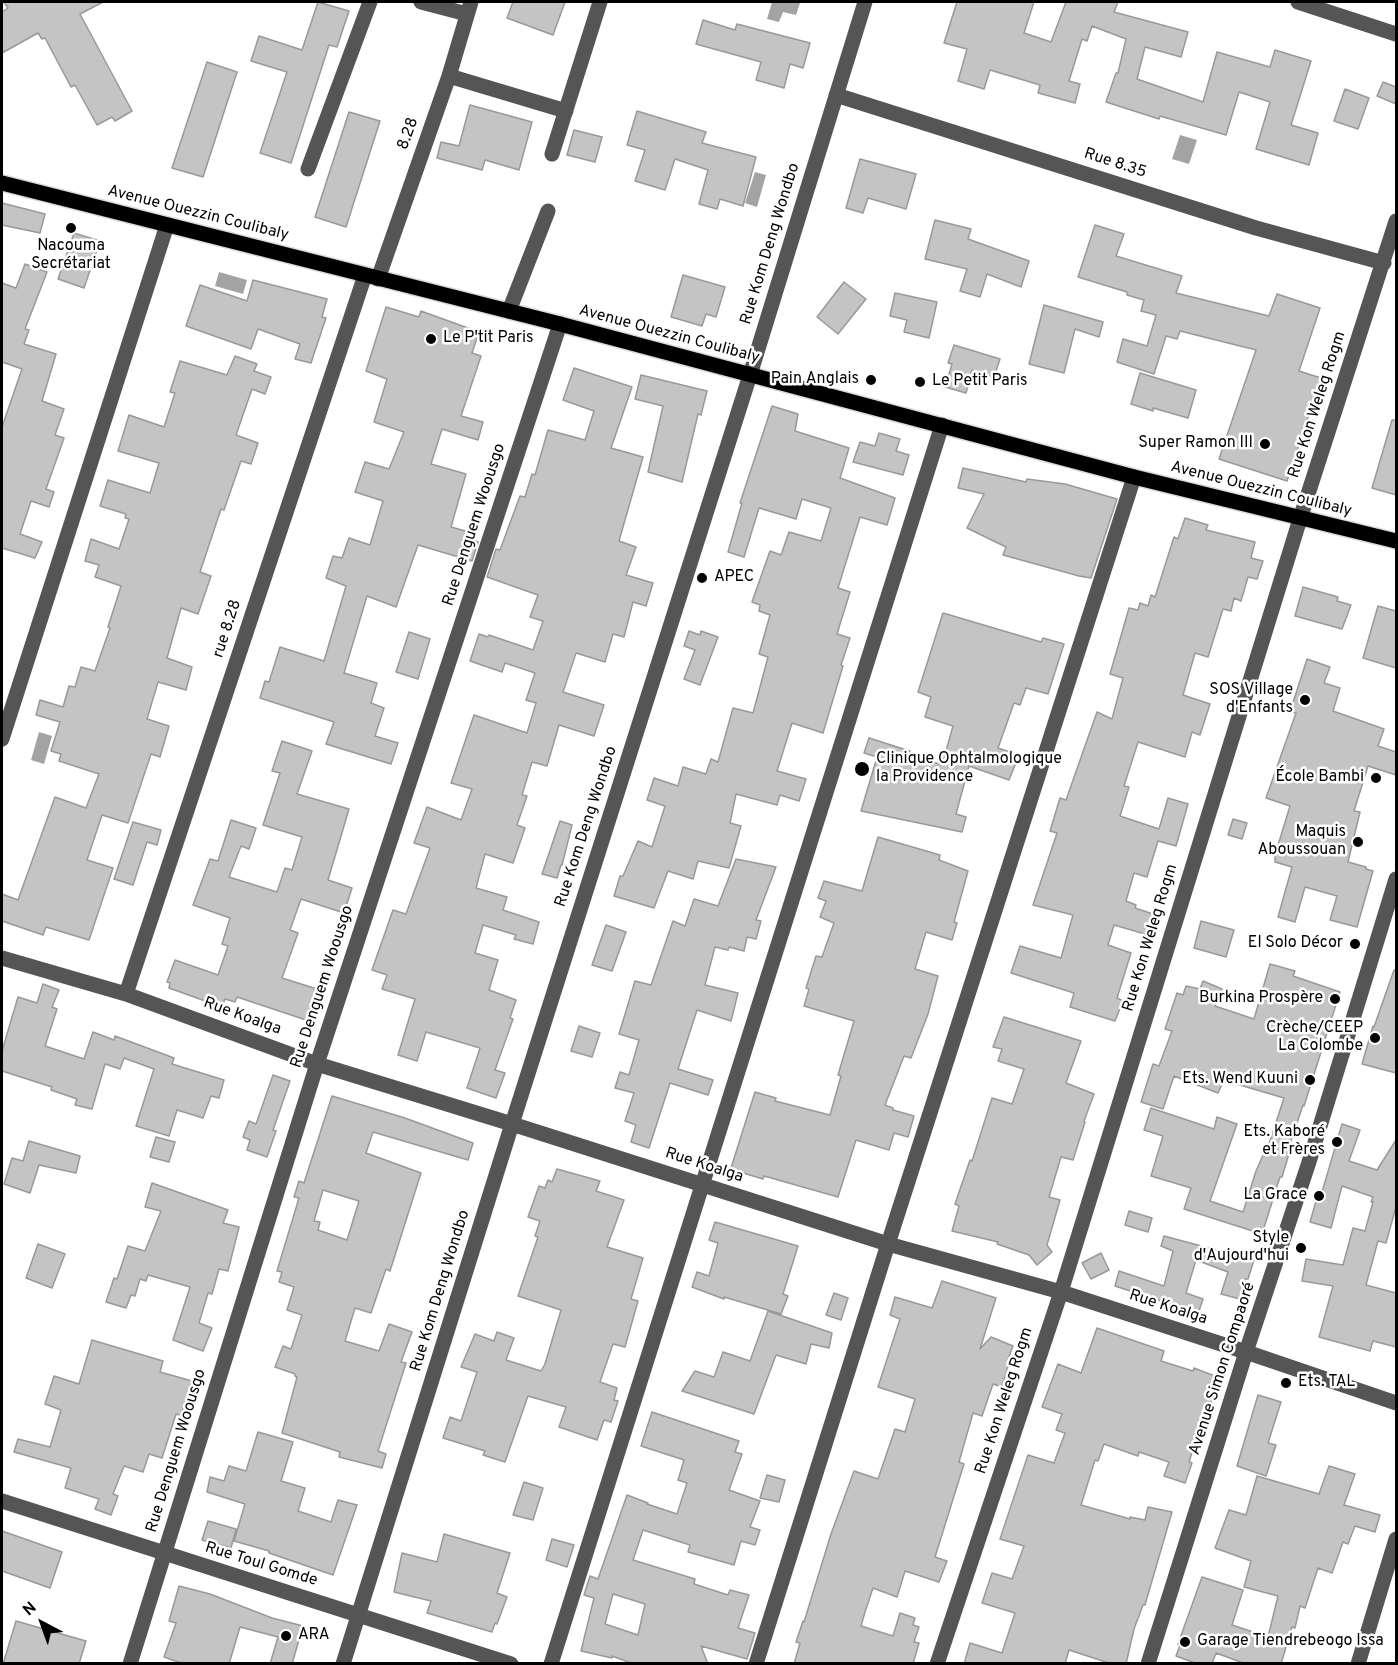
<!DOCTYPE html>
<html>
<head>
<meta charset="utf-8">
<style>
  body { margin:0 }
  #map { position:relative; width:1398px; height:1665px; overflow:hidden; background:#fff; font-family:Overpass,sans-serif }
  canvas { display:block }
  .frame { position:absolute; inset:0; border:3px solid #000; pointer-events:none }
  .north { position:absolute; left:12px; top:1593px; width:60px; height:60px; -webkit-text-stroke:4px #fff; paint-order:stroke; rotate:319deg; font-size:16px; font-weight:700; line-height:24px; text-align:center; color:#000 }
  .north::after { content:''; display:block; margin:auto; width:21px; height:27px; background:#000; clip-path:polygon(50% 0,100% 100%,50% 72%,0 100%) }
</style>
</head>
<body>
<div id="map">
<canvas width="1398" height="1665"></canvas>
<div class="frame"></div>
<div class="north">N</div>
</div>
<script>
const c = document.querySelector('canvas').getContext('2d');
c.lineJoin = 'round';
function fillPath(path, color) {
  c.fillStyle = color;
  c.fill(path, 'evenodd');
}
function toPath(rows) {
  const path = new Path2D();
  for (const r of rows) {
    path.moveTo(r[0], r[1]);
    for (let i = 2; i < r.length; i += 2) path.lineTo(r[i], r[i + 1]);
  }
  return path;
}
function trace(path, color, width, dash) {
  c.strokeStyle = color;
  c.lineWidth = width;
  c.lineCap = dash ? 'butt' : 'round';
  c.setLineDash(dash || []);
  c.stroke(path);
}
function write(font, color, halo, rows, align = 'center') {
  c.font = font + ' Overpass,sans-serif';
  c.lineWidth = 5;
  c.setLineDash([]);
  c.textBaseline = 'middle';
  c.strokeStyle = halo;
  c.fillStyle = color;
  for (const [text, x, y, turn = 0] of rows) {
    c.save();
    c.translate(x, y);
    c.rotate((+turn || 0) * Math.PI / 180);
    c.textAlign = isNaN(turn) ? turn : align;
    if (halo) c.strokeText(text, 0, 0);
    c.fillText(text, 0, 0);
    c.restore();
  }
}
const water = toPath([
  [772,2,800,3,796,15,783,12,779,22,767,19],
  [1180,135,1197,140,1189,164,1172,159],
  [755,172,766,175,757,207,745,203],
  [219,272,247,280,243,294,215,286],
  [39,732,52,736,44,764,31,760]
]);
const building = toPath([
  [4,2,103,2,80,14,132,111,115,121,112,117,97,125,75,85,71,87,45,38,42,39,38,33,2,53,2,12,8,8,4,2],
  [318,2,349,11,337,47,329,45,291,163,260,153,287,72,251,61,259,36,302,50,318,2],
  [513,2,565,2,553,35,507,18,513,2],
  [957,2,1034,2,1024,33,1051,42,1066,2,1118,2,1114,12,1188,32,1181,57,1145,47,1137,79,1203,102,1217,52,1270,67,1275,50,1311,61,1291,125,1318,133,1309,165,1256,149,1270,102,1239,92,1226,135,1160,116,1159,119,1106,102,1116,73,1118,73,1126,39,1092,26,1087,41,1082,39,1069,81,1080,84,1075,103,1038,93,1040,85,990,70,984,89,958,81,967,49,944,43,957,2],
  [703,20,735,30,737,24,810,43,803,68,790,64,784,88,756,80,761,62,696,44,703,20],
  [207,62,237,72,203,177,172,168,207,62],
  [1383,82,1396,87,1396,104,1377,96,1383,82],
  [1345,89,1369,98,1358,129,1334,121,1345,89],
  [470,105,532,122,519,170,485,160,482,170,437,158,441,142,459,146,470,105],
  [637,111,706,132,702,143,756,157,743,206,720,199,717,209,699,204,708,170,675,159,665,190,635,181,645,150,627,145,637,111],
  [349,112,380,121,346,227,315,217,349,112],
  [574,130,602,137,595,162,567,155,574,130],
  [860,159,916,174,906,209,868,198,863,213,846,208,860,159],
  [2,203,45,214,40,233,2,225,2,203],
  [935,220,971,229,968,239,1029,261,1021,287,987,274,980,297,960,291,967,269,925,259,935,220],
  [1095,225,1124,234,1116,256,1182,276,1176,293,1269,316,1277,294,1320,308,1299,371,1321,378,1287,481,1219,459,1256,350,1180,331,1177,339,1166,336,1154,374,1117,362,1123,339,1147,346,1156,315,1141,311,1144,300,1127,295,1127,292,1078,277,1095,225],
  [74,233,100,241,84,288,58,279,74,233],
  [25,264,47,272,25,329,29,330,24,344,56,354,42,401,64,409,55,435,64,438,46,489,54,492,49,507,31,501,20,534,42,542,35,558,2,548,2,427,22,369,2,362,2,283,16,288,25,264],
  [683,275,725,287,716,317,706,314,702,326,671,317,683,275],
  [253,280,327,299,322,317,326,318,311,363,295,359,300,344,258,329,251,349,186,326,200,285,247,301,253,280],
  [844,282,866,299,838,334,817,317,844,282],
  [895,293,937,302,929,338,904,332,907,320,890,316,895,293],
  [1044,305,1103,322,1099,337,1075,329,1064,373,1029,364,1044,305],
  [386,307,419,317,421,311,479,332,472,353,481,356,461,416,483,422,478,440,442,429,431,464,466,474,451,527,473,533,471,539,478,542,472,561,418,545,396,607,367,596,344,673,377,683,371,703,384,708,375,736,398,743,391,764,326,744,334,722,260,698,265,681,269,682,280,647,324,661,346,586,326,578,333,556,342,558,349,538,370,545,383,501,355,492,365,462,389,469,404,432,374,422,387,379,366,371,386,307],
  [954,345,1000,359,994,377,972,370,966,393,945,387,952,364,948,363,954,345],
  [235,356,257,364,254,371,271,377,265,394,252,389,236,435,258,443,251,464,241,461,224,510,221,509,200,572,211,576,198,614,181,608,167,658,192,667,186,690,158,682,147,719,169,726,160,757,151,754,128,823,102,815,87,860,113,868,89,940,46,927,43,935,2,921,2,894,18,900,55,797,86,808,99,774,59,761,61,754,51,751,60,722,36,715,40,700,63,707,69,686,75,687,81,667,95,671,110,628,108,627,121,586,95,577,99,565,85,561,91,539,119,549,129,519,125,518,126,514,100,506,108,480,150,493,159,463,118,451,129,415,164,427,175,393,170,392,180,361,227,375,235,356],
  [574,368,632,387,611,448,643,457,619,541,636,547,626,575,653,583,646,606,633,602,624,637,613,634,605,662,576,653,563,692,604,705,594,736,559,725,547,766,532,762,522,795,527,796,517,825,525,828,513,863,485,854,476,888,507,897,503,910,539,922,533,944,514,939,516,935,483,925,475,953,498,960,489,990,516,1000,510,1018,513,1019,495,1070,505,1073,496,1098,467,1088,480,1048,426,1032,417,1061,398,1055,415,999,382,989,387,975,372,970,393,910,406,914,430,848,414,843,427,807,461,820,472,789,451,783,474,715,527,733,536,703,526,700,535,673,505,663,502,672,470,661,479,634,488,637,489,635,533,650,543,621,530,617,538,595,487,577,496,549,500,550,520,496,525,497,532,474,535,475,548,430,585,440,594,411,563,400,574,368],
  [1140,373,1196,390,1188,418,1153,408,1153,411,1131,404,1140,373],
  [641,375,707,391,701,415,698,414,682,482,648,472,663,406,635,399,641,375],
  [772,406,798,414,795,431,849,448,840,478,895,498,887,525,860,517,838,588,850,592,837,634,850,638,841,665,843,666,823,733,792,723,777,771,806,779,799,801,780,795,777,805,736,794,730,823,741,826,729,868,698,861,693,879,668,871,654,908,614,896,620,876,623,876,638,841,652,847,665,806,647,800,654,778,678,786,683,767,706,774,711,759,718,762,733,708,753,713,768,657,759,654,770,615,759,611,760,605,752,602,770,551,781,555,789,532,821,541,831,508,802,499,796,519,759,508,744,557,728,552,742,503,740,503,772,406],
  [1392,420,1396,420,1396,495,1372,488,1392,420],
  [879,433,900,439,896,451,909,455,903,475,853,462,860,442,875,446,879,433],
  [963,468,1026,482,1027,479,1065,484,1117,499,1091,578,1079,576,1003,555,1006,547,967,528,984,494,958,488,963,468],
  [1185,518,1208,525,1206,530,1255,542,1251,558,1263,561,1257,579,1248,577,1241,601,1234,598,1231,611,1223,609,1208,657,1195,653,1183,695,1210,704,1200,735,1192,732,1185,757,1138,742,1124,786,1129,787,1120,816,1159,829,1168,798,1188,804,1176,846,1158,841,1147,877,1134,873,1126,901,1136,905,1135,908,1153,914,1148,932,1146,931,1145,934,1114,925,1108,945,1131,953,1117,998,1123,1001,1115,1021,1070,1007,1074,993,1011,973,1020,946,1061,958,1073,915,1033,905,1057,833,1050,831,1060,798,1066,800,1097,712,1112,719,1123,678,1110,674,1129,608,1138,610,1140,603,1148,606,1151,595,1155,597,1174,537,1178,539,1185,518],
  [1303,587,1338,597,1337,601,1351,605,1342,629,1295,616,1303,587],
  [1378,606,1396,611,1396,668,1363,658,1378,606],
  [943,613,1041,642,1043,638,1064,644,1048,694,1026,688,1020,705,1014,703,998,748,1019,755,1009,780,969,766,956,814,966,817,962,832,861,811,877,757,864,753,869,738,910,751,909,754,942,765,953,726,925,717,931,697,918,692,943,613],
  [689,631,700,635,701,631,718,637,700,685,684,679,695,650,684,646,689,631],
  [409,632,430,639,418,679,396,672,409,632],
  [1307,659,1330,667,1324,683,1340,688,1333,711,1384,729,1378,746,1396,752,1396,775,1368,766,1354,811,1360,812,1348,862,1366,867,1366,869,1373,871,1357,927,1330,920,1337,896,1305,887,1295,922,1278,917,1292,867,1275,862,1275,855,1290,806,1266,798,1296,713,1290,712,1307,659],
  [282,741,312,751,297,794,349,809,328,880,352,888,344,913,301,899,290,930,298,933,282,978,317,989,306,1020,237,997,235,1002,225,999,222,1007,169,988,170,983,167,982,175,960,218,975,228,946,222,944,230,918,193,905,210,859,218,861,231,820,256,828,249,849,241,846,229,877,277,892,285,868,292,870,302,837,263,825,280,773,272,771,282,741],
  [1233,819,1247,823,1242,839,1228,835,1233,819],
  [560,821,572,825,562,865,561,865,557,878,542,874,560,821],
  [133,822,161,830,157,845,147,842,133,885,114,879,133,822],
  [878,837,940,855,939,860,968,871,954,922,957,923,952,940,926,932,915,969,938,976,928,1014,911,1058,904,1056,885,1105,893,1108,893,1110,914,1116,908,1137,894,1133,889,1150,856,1140,838,1197,764,1176,763,1179,743,1173,744,1172,731,1168,755,1092,776,1098,775,1101,830,1115,841,1076,838,1075,854,1021,804,1006,809,989,806,988,816,956,822,957,834,923,820,917,826,901,818,898,824,881,862,891,878,837],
  [736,859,776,867,756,920,761,921,756,939,747,937,744,951,729,947,728,950,715,947,705,985,738,993,731,1021,697,1010,678,1069,713,1080,708,1095,670,1083,649,1148,631,1142,636,1125,625,1121,634,1093,615,1088,620,1072,629,1075,639,1040,619,1034,635,981,651,985,673,921,685,926,694,899,718,906,736,859],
  [1201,921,1234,930,1226,957,1194,948,1201,921],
  [606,925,626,932,612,971,592,965,606,925],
  [1270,964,1295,971,1293,976,1340,992,1304,1106,1303,1105,1287,1153,1289,1154,1282,1177,1280,1177,1262,1234,1184,1209,1191,1188,1151,1176,1163,1136,1144,1130,1151,1108,1214,1129,1217,1117,1237,1124,1210,1201,1243,1212,1256,1171,1263,1155,1265,1156,1284,1098,1233,1083,1223,1082,1218,1093,1174,1076,1163,1109,1141,1102,1153,1064,1159,1066,1172,1031,1165,1029,1177,993,1183,995,1186,986,1200,989,1203,981,1222,989,1215,1006,1254,1019,1270,964],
  [1394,970,1396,970,1396,1073,1362,1064,1373,1026,1374,1027,1394,970],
  [43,984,59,990,52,1007,57,1009,45,1046,84,1059,93,1032,114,1040,115,1036,174,1058,172,1064,224,1080,219,1098,211,1096,203,1118,177,1110,169,1136,136,1126,154,1069,124,1058,120,1069,105,1064,92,1109,75,1105,77,1099,51,1090,52,1087,2,1071,2,1051,18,997,37,1003,43,984],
  [1004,1017,1081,1041,1066,1083,1094,1094,1084,1121,1085,1122,1073,1160,1061,1157,1049,1197,1060,1200,1047,1245,1052,1252,1037,1265,1029,1255,997,1244,998,1242,952,1231,959,1206,955,1204,970,1160,972,1161,992,1098,1012,1104,1024,1069,998,1061,1002,1049,993,1047,1004,1017],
  [579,1026,600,1033,592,1057,571,1051,579,1026],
  [273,1075,290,1081,273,1130,276,1131,267,1157,247,1150,250,1140,243,1137,249,1121,256,1124,273,1075],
  [332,1096,405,1118,473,1143,468,1160,373,1132,366,1153,421,1173,390,1271,386,1269,371,1313,355,1308,345,1341,379,1351,389,1324,412,1332,401,1362,406,1363,378,1451,386,1454,382,1468,339,1457,340,1452,282,1433,297,1377,295,1376,295,1374,275,1367,283,1346,291,1349,302,1315,287,1310,294,1287,279,1282,282,1272,277,1271,299,1198,294,1197,299,1181,304,1183,332,1096],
  [323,1190,359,1201,347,1240,318,1230,320,1222,314,1221,323,1190],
  [1342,1124,1360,1130,1349,1161,1377,1170,1396,1140,1396,1207,1386,1243,1378,1241,1366,1285,1396,1293,1396,1347,1373,1341,1370,1351,1319,1337,1333,1286,1302,1281,1306,1259,1343,1265,1353,1228,1365,1231,1373,1202,1371,1202,1373,1197,1342,1186,1331,1228,1310,1222,1319,1191,1322,1192,1342,1124],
  [156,1137,175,1142,169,1162,150,1157,156,1137],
  [29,1141,80,1156,76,1173,39,1165,30,1193,4,1184,12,1158,23,1161,29,1141],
  [557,1169,600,1181,596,1191,624,1200,607,1247,643,1258,631,1299,638,1301,625,1347,613,1344,600,1382,617,1388,614,1400,618,1401,611,1422,604,1420,597,1440,559,1427,566,1407,528,1396,505,1462,483,1455,485,1451,443,1438,450,1417,461,1421,477,1372,461,1367,475,1334,494,1341,497,1332,514,1338,506,1360,541,1371,545,1364,561,1310,518,1296,538,1237,535,1236,540,1221,528,1217,539,1186,545,1188,548,1180,552,1182,557,1169],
  [152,1183,228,1210,223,1223,239,1227,228,1271,219,1269,212,1294,208,1293,199,1323,212,1328,203,1351,173,1340,190,1287,148,1275,146,1281,140,1279,135,1296,131,1295,126,1308,106,1302,114,1278,117,1279,128,1246,145,1251,161,1211,145,1207,152,1183],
  [1129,1211,1152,1218,1148,1232,1125,1225,1129,1211],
  [715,1222,798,1246,783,1294,788,1296,781,1314,724,1297,724,1299,692,1287,697,1272,709,1276,718,1243,709,1240,715,1222],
  [1164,1236,1254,1260,1248,1279,1245,1279,1240,1299,1221,1294,1228,1272,1196,1260,1186,1293,1203,1299,1196,1320,1174,1312,1176,1306,1115,1286,1119,1271,1164,1286,1173,1251,1161,1246,1164,1236],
  [38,1244,65,1254,52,1288,26,1278,38,1244],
  [1101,1253,1109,1270,1091,1279,1082,1263,1101,1253],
  [942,1281,996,1298,980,1349,991,1337,1013,1346,1008,1359,1010,1359,1002,1387,993,1384,982,1416,973,1413,959,1462,964,1464,935,1557,947,1561,939,1582,905,1571,897,1597,873,1588,865,1612,861,1626,893,1636,900,1613,915,1618,913,1625,919,1627,914,1642,919,1643,913,1664,794,1664,800,1643,796,1642,803,1621,804,1622,831,1534,854,1471,878,1479,895,1429,905,1432,915,1399,878,1387,900,1319,890,1315,895,1297,932,1308,942,1281],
  [834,1293,848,1298,841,1320,826,1315,834,1293],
  [768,1311,832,1333,829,1348,811,1344,806,1364,776,1355,754,1414,682,1391,695,1371,714,1377,723,1352,750,1361,768,1311],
  [1097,1328,1164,1351,1161,1361,1193,1371,1194,1368,1220,1378,1207,1415,1204,1414,1189,1462,1192,1463,1185,1483,1164,1476,1169,1462,1139,1452,1138,1456,1104,1444,1098,1461,1095,1460,1081,1505,1130,1519,1130,1517,1145,1520,1148,1507,1172,1512,1145,1605,1143,1605,1134,1629,1126,1664,1112,1664,1069,1650,1065,1664,964,1664,970,1643,1002,1653,1015,1613,982,1603,992,1573,1012,1579,1024,1546,1000,1539,1028,1455,1054,1463,1065,1433,1056,1430,1062,1414,1042,1407,1058,1364,1081,1373,1097,1328],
  [92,1340,163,1361,160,1372,192,1381,181,1416,176,1414,162,1458,149,1454,143,1472,124,1466,113,1494,118,1496,111,1515,95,1509,99,1499,65,1488,71,1468,14,1452,18,1439,50,1447,61,1410,45,1404,54,1376,79,1384,92,1340],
  [1258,1395,1281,1402,1268,1443,1276,1445,1266,1476,1237,1466,1258,1395],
  [652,1412,739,1441,735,1452,742,1454,729,1490,760,1501,750,1527,760,1530,755,1545,741,1541,734,1565,688,1552,690,1545,643,1530,633,1560,695,1579,694,1584,728,1595,730,1590,749,1595,738,1628,755,1633,747,1659,701,1646,708,1664,634,1664,612,1656,612,1658,581,1651,594,1598,584,1595,590,1576,598,1579,627,1495,648,1503,647,1504,677,1514,687,1483,678,1480,684,1460,641,1446,652,1412],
  [613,1594,645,1604,638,1635,605,1624,613,1594],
  [258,1432,293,1442,281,1481,305,1488,298,1511,331,1522,338,1500,357,1505,333,1575,269,1553,269,1551,234,1541,245,1504,207,1492,210,1477,224,1481,229,1466,246,1471,258,1432],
  [1329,1466,1355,1474,1344,1505,1380,1515,1375,1532,1355,1526,1348,1544,1343,1542,1332,1573,1318,1568,1305,1608,1300,1606,1295,1628,1292,1627,1281,1664,1246,1664,1216,1653,1212,1664,1198,1664,1176,1656,1180,1645,1178,1644,1202,1577,1243,1590,1232,1625,1268,1637,1278,1596,1244,1587,1251,1561,1215,1548,1229,1510,1246,1515,1257,1476,1319,1494,1329,1466],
  [767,1475,785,1480,779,1502,760,1498,767,1475],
  [524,1482,543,1488,533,1520,513,1515,524,1482],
  [208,1521,236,1529,231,1548,202,1540,208,1521],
  [2,1531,62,1552,50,1588,2,1571,2,1531],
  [444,1534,510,1553,497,1593,507,1597,497,1624,495,1623,492,1632,427,1613,431,1601,394,1592,402,1553,437,1562,444,1534],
  [552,1539,574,1545,567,1567,546,1560,552,1539],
  [179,1586,210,1594,272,1618,303,1626,292,1664,270,1664,278,1637,240,1627,229,1664,184,1664,164,1657,176,1623,169,1621,179,1586],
  [16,1621,86,1641,79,1664,3,1664,16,1621]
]);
const minor = toPath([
  [421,2,467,14],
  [1298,2,1396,34],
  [449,76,566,111],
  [836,95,1256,228,1384,263],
  [552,154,600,2],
  [308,169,370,2],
  [378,279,449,76,471,2],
  [509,311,548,211],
  [2,739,167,225],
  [2,958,126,994,317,1064,512,1124,888,1244,1061,1292,1246,1352,1396,1403],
  [126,994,365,275],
  [2,1501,511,1664],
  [130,1664,317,1064,560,324],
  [343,1664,512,1124,750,375,865,2],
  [551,1664,942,425],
  [756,1664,888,1244,1134,477],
  [937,1664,1061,1292,1300,519,1396,221],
  [1148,1664,1246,1352,1309,1162,1396,879],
  [1358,1664,1396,1539]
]);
const major = toPath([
  [2,183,560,324,1134,477,1396,541]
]);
const markers = [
  [71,228,6,"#000"],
  [431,339,6,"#000"],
  [871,380,6,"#000"],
  [920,382,6,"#000"],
  [1265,444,6,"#000"],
  [702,578,6,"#000"],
  [1305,700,6,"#000"],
  [862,769,8,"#000"],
  [1376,778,6,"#000"],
  [1358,842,6,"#000"],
  [1355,944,6,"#000"],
  [1335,999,6,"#000"],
  [1375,1038,6,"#000"],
  [1310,1080,6,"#000"],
  [1337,1142,6,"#000"],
  [1319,1196,6,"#000"],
  [1301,1248,6,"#000"],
  [1286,1383,6,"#000"],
  [286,1636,6,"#000"],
  [1185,1642,6,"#000"]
];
const streetNames = [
  ["8.28",409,134,-70],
  ["Rue 8.35",1115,164,18],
  ["Avenue Ouezzin Coulibaly",198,214,14],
  ["Rue Kom Deng Wondbo",771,244,-73],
  ["Avenue Ouezzin Coulibaly",669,335,15],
  ["Rue Kon Weleg Rogm",1318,405,-72],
  ["Avenue Ouezzin Coulibaly",1261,490,14],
  ["Rue Denguem Woousgo",475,525,-72],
  ["rue 8.28",228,629,-72],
  ["Rue Kom Deng Wondbo",587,827,-72],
  ["Rue Kon Weleg Rogm",1151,938,-73],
  ["Rue Denguem Woousgo",323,987,-72],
  ["Rue Koalga",242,1017,20],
  ["Rue Koalga",704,1166,18],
  ["Rue Kom Deng Wondbo",441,1291,-73],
  ["Rue Koalga",1168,1308,18],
  ["Avenue Simon Compaoré",1223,1369,-72],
  ["Rue Kon Weleg Rogm",1005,1401,-72],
  ["Rue Denguem Woousgo",177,1451,-73],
  ["Rue Toul Gomde",261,1565,17]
];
const poiNames = [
  ["Nacouma",71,247,"center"],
  ["Secrétariat",71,265,"center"],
  ["Le P'tit Paris",443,339,"left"],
  ["Pain Anglais",859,380],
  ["Le Petit Paris",932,382,"left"],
  ["Super Ramon III",1253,444],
  ["APEC",714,578,"left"],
  ["SOS Village",1293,691],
  ["d'Enfants",1293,709],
  ["Clinique Ophtalmologique",876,760,"left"],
  ["la Providence",876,778,"left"],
  ["École Bambi",1364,778],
  ["Maquis",1346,833],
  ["Aboussouan",1346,851],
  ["El Solo Décor",1343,944],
  ["Burkina Prospère",1323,999],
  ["Crèche/CEEP",1363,1029],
  ["La Colombe",1363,1047],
  ["Ets. Wend Kuuni",1298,1080],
  ["Ets. Kaboré",1325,1133],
  ["et Frères",1325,1151],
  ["La Grace",1307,1196],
  ["Style",1289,1239],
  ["d'Aujourd'hui",1289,1257],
  ["Ets. TAL",1298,1383,"left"],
  ["ARA",298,1636,"left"],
  ["Garage Tiendrebeogo Issa",1197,1642,"left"]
];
fillPath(water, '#a3a3a3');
fillPath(building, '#c4c4c4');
trace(building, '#999', 1.5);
trace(major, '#dbdbdb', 18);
trace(minor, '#555', 15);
trace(major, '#000', 15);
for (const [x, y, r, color] of markers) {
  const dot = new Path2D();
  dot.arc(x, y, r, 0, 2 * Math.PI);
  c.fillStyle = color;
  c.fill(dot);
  trace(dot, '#fff', 2);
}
write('16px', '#000', '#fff', streetNames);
write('16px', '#000', '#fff', poiNames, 'right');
</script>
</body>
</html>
